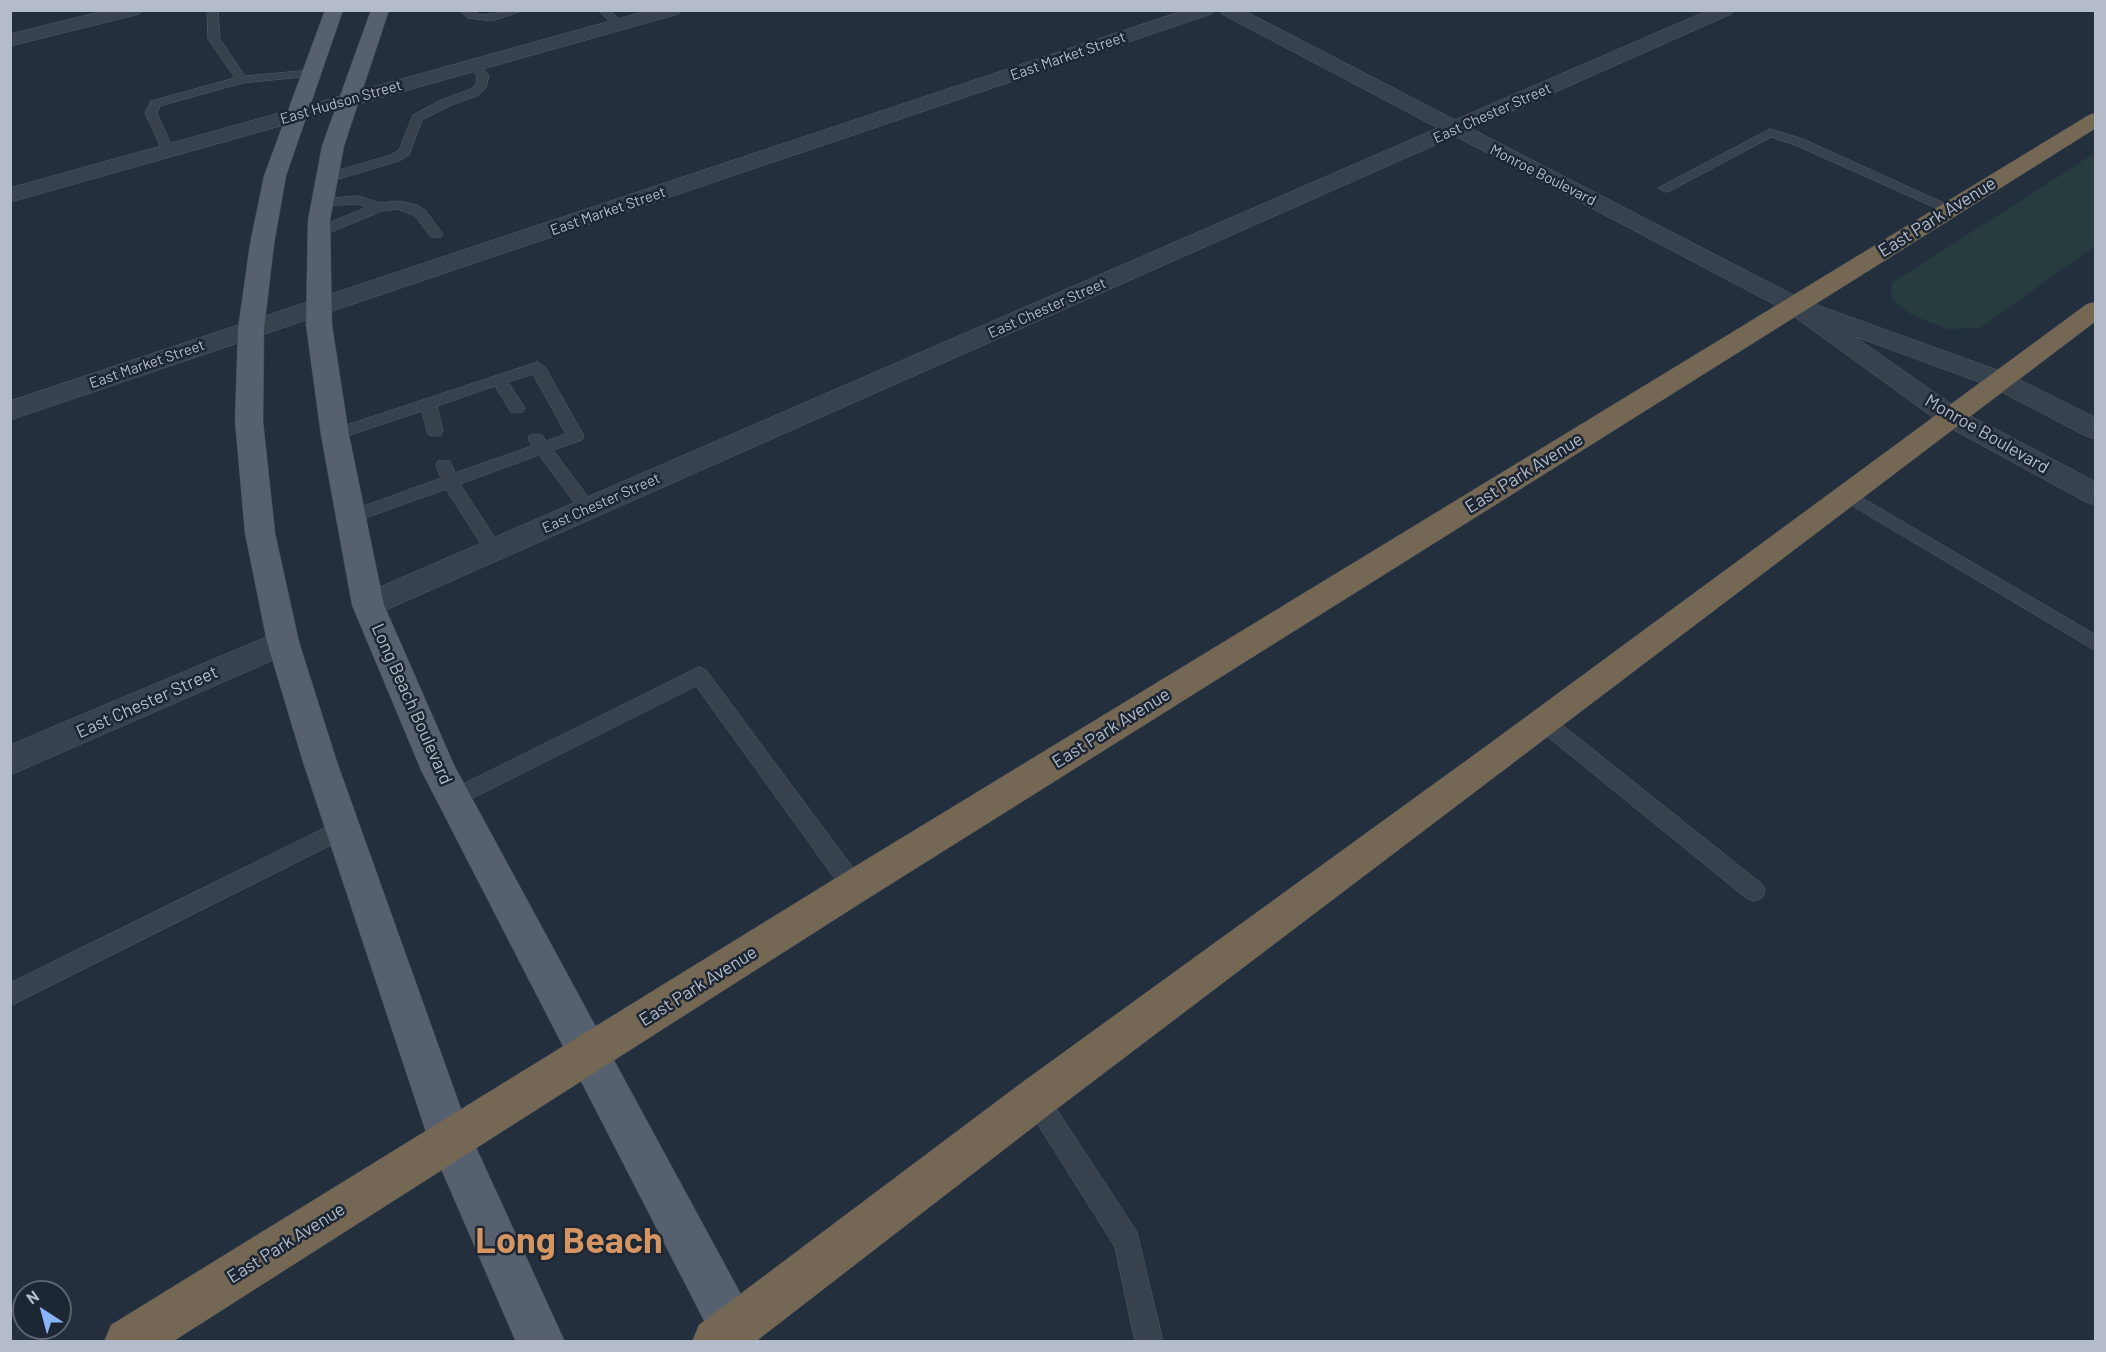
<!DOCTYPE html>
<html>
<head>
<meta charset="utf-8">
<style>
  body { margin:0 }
  #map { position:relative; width:2106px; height:1352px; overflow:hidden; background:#242f3e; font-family:Barlow,sans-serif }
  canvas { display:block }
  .frame { position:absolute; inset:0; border:12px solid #b4bcc9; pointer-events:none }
  .north { position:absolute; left:12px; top:1280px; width:60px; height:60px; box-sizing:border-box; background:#1d2633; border:2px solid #59626f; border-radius:50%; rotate:324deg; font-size:16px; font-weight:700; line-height:24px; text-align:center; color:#b4bcc9 }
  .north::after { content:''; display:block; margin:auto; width:21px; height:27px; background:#8ab4f8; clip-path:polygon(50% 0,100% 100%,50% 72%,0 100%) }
</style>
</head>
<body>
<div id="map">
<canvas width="2106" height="1352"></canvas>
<div class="frame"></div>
<div class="north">N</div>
</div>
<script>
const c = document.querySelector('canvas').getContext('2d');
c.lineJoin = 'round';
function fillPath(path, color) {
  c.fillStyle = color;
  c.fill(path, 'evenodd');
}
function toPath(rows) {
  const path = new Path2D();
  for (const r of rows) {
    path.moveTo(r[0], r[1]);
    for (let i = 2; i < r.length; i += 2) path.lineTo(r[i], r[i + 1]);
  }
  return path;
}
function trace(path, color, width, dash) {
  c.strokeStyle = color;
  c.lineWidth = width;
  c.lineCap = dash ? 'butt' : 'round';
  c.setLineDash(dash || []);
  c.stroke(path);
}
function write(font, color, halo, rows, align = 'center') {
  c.font = font + ' Barlow,sans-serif';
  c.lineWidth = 5;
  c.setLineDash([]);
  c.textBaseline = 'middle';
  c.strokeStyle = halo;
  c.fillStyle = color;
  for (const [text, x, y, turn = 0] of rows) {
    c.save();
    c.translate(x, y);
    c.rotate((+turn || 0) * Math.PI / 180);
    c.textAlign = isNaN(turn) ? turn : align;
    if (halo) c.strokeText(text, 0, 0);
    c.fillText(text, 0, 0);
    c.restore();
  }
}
const green = toPath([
  [2095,153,2095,246,1980,328,1947,329,1912,315,1891,298,1892,283]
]);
const lane = toPath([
  [207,10,218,10,220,39,245,76,311,70,317,73,311,76,242,83,160,106,157,113,174,151,172,154,164,154,145,113,151,101,235,78,208,39,207,10],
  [459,10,472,10,480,15,524,10,492,21,468,18,459,10],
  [598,10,610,10,624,25,619,28,615,27,598,10],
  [475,62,479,63,489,76,486,88,479,95,449,106,422,120,409,155,399,161,332,181,322,181,321,178,322,175,391,155,399,150,413,115,441,100,471,89,476,85,477,76,469,65,475,62],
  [1770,129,1803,139,1957,209,1950,213,1945,212,1795,145,1771,137,1670,191,1665,192,1658,188,1770,129],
  [358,196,380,203,398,201,417,205,425,210,443,234,441,237,431,237,415,216,398,209,382,211,324,235,314,235,312,232,314,229,367,207,357,204,322,206,317,205,315,202,317,199,358,196],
  [537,362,545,367,584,436,582,440,553,450,594,505,597,509,594,513,582,513,539,455,460,484,503,550,500,555,494,556,488,555,446,489,357,521,345,521,342,517,345,513,441,478,436,465,438,461,450,461,455,473,532,446,528,439,530,435,542,435,546,441,566,434,533,374,508,382,525,408,523,412,511,412,495,386,437,406,443,431,441,435,435,436,429,435,427,431,422,411,335,440,329,439,327,435,329,431,537,362],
  [1847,489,2096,635,2096,651,1841,499,1838,495,1841,491,1847,489],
  [699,667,706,670,862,880,865,887,862,894,854,897,846,894,696,686,461,804,454,807,447,804,443,798,447,792,699,667],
  [1544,714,1551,716,1762,884,1765,891,1762,898,1754,901,1746,898,1537,728,1534,722,1537,716,1544,714],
  [343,819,351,821,354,828,351,835,10,1006,10,983,343,819],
  [1035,1086,1044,1090,1137,1232,1163,1342,1135,1342,1115,1247,1022,1099,1026,1090,1035,1086]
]);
const street = toPath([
  [108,10,142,10,139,14,10,46,10,34,108,10],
  [650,10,681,10,678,14,10,202,10,188,650,10],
  [1185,10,1214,10,1211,14,10,420,10,401,1185,10],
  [1219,10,1243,10,1455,120,1709,10,1734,10,1731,14,1472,129,1803,300,2008,374,2096,418,2096,439,2086,436,1990,386,1854,336,1961,411,2096,482,2096,505,2086,502,1941,423,1785,310,1455,136,379,613,368,617,357,613,352,605,357,597,1438,128,1222,14,1219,10],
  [283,630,294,633,299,642,294,651,10,775,10,745,283,630]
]);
const primary = toPath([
  [325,10,343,10,286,176,274,244,264,329,263,421,275,533,299,642,337,762,470,1134,565,1342,516,1342,429,1141,303,762,267,642,245,533,235,421,238,329,250,244,264,176,325,10],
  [371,10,389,10,344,146,330,220,332,325,349,435,384,605,454,765,750,1311,757,1328,751,1342,715,1342,421,770,352,605,321,435,306,325,308,220,322,146,371,10]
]);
const highway = toPath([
  [2096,113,2096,128,867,899,172,1342,104,1342,111,1325,841,875,2089,115,2096,113],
  [2096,302,2096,321,1050,1114,755,1342,692,1342,699,1325,1020,1084,1496,739,2087,304,2096,302]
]);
const farStreetnames = [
  ["East Market Street",1068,56,-19],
  ["East Hudson Street",341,102,-16],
  ["East Chester Street",1492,113,-24],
  ["Monroe Boulevard",1543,175,27],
  ["East Market Street",608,211,-19],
  ["East Chester Street",1047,308,-24],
  ["East Market Street",147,364,-19],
  ["East Chester Street",601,503,-24]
];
const streetNames = [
  ["East Park Avenue",1937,217,-32],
  ["Monroe Boulevard",1987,434,30],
  ["East Park Avenue",1524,473,-32],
  ["East Chester Street",147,702,-24],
  ["Long Beach Boulevard",412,704,66],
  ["East Park Avenue",1111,728,-32],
  ["East Park Avenue",698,986,-32],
  ["East Park Avenue",286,1243,-32]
];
const nearTownnames = [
  ["Long Beach",569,1241]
];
fillPath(green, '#263c3f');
trace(lane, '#565f6c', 1);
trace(street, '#565f6c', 1);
trace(primary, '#414a57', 1);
trace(highway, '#434c59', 1);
fillPath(lane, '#38414e');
fillPath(street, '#38414e');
fillPath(primary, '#56606e');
fillPath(highway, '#746855');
write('15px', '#b4bcc9', '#1d2633', farStreetnames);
write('18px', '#b4bcc9', '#1d2633', streetNames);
write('bold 36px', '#d59563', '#1d2633', nearTownnames);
</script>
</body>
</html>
